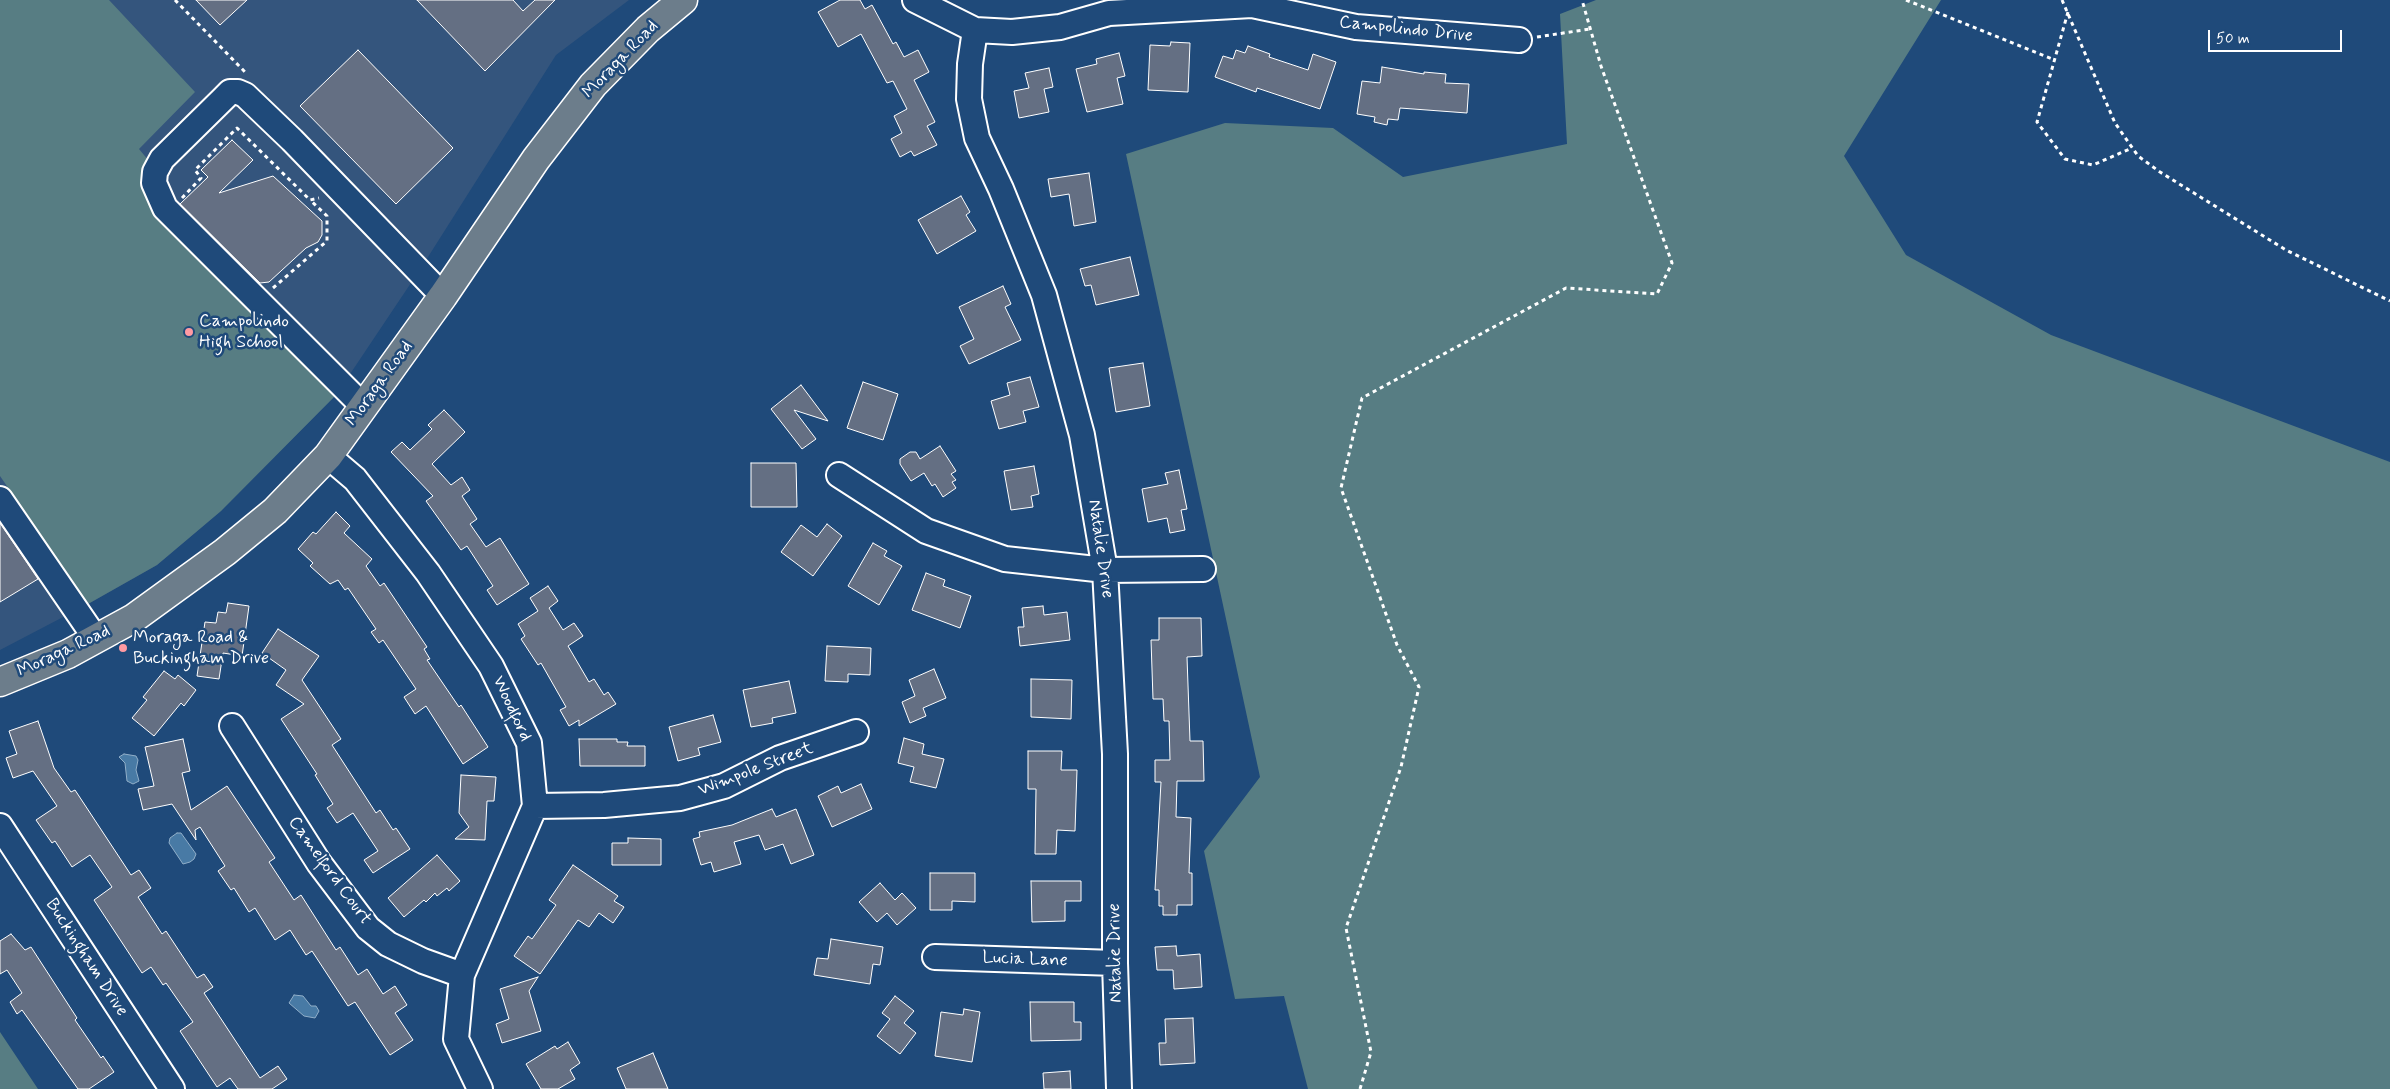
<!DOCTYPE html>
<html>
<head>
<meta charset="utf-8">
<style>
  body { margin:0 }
  #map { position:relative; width:2390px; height:1089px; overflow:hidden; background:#1f4a7a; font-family:Mynerve,sans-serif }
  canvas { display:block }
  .scale { position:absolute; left:2208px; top:30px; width:134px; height:22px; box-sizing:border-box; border:2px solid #fff; border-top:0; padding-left:6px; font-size:15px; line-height:18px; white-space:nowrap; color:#fff; -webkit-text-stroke:4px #1f4a7a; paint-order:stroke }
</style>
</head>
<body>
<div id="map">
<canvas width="2390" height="1089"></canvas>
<div class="scale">50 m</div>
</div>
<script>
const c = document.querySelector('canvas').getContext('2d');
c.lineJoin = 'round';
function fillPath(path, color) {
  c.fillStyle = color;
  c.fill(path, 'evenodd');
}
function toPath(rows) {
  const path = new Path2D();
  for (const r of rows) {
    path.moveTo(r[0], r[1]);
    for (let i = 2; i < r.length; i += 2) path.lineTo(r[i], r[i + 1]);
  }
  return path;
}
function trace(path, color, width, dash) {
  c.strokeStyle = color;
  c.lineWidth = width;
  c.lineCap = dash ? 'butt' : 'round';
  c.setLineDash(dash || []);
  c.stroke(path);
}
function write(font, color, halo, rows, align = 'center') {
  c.font = font + ' Mynerve,sans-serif';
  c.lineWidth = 5;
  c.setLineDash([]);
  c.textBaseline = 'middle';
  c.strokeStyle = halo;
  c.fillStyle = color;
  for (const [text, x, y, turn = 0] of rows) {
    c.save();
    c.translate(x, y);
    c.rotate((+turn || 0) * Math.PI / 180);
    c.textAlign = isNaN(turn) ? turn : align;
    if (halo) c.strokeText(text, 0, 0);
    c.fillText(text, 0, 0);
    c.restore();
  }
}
const built = toPath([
  [0,0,629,0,556,55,421,268,336,395,221,511,157,565,88,604,0,650]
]);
const green = toPath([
  [0,0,109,0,195,92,139,149,149,161,147,188,336,395,221,511,157,565,88,604,0,476],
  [1596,0,1941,0,1844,156,1906,255,2051,335,2390,462,2390,1089,1308,1089,1284,996,1235,999,1204,851,1260,777,1126,154,1225,123,1333,128,1403,177,1567,144,1560,14],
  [0,1032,38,1089,0,1089]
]);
const water = toPath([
  [124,754,136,756,138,760,136,770,139,781,133,784,127,781,125,763,119,757,124,754],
  [177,833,181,833,196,854,194,859,190,862,183,864,169,843,170,838,177,833],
  [294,995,303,996,311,1006,316,1006,319,1011,315,1018,304,1016,289,1003,294,995]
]);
const building = toPath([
  [196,0,247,0,220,25,196,0],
  [417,0,513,0,523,11,535,0,555,0,485,71,417,0],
  [840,0,860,0,865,9,872,5,893,44,896,42,904,57,918,50,929,72,914,80,935,122,927,126,937,145,914,156,911,151,900,157,891,139,902,133,894,116,907,109,893,81,887,83,861,34,838,47,818,12,840,0],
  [1171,42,1190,43,1188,92,1148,90,1150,45,1170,46,1171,42],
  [1248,46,1270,54,1269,57,1308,70,1313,54,1336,62,1320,109,1257,88,1256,92,1215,77,1223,56,1233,59,1236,50,1245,53,1248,46],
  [358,50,453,148,396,204,300,106,358,50],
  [1119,53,1125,76,1117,78,1123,104,1087,112,1076,69,1097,64,1096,59,1119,53],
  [1382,67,1424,74,1424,72,1446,74,1445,83,1469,84,1467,113,1400,108,1398,120,1388,119,1387,125,1374,122,1375,117,1357,114,1362,81,1380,83,1382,67],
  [1049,68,1053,87,1044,89,1049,112,1019,118,1014,91,1029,88,1025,73,1049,68],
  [232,140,253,160,219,193,273,176,322,221,322,235,318,242,306,248,269,282,260,283,180,204,208,177,201,170,232,140],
  [1089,173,1096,222,1074,226,1069,194,1051,197,1048,179,1089,173],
  [961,196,970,212,966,215,976,231,937,254,918,220,961,196],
  [1130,257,1139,295,1096,305,1091,285,1085,286,1080,269,1130,257],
  [1003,286,1011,304,1005,307,1021,340,969,364,960,346,974,339,959,307,1003,286],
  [1143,363,1150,406,1116,412,1109,368,1143,363],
  [1030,377,1039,407,1023,411,1026,422,999,429,991,401,1010,395,1007,383,1030,377],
  [863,382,898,394,883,440,847,428,863,382],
  [801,385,828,421,794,410,816,439,802,449,771,409,801,385],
  [444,410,465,432,432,464,451,485,462,477,470,490,462,496,477,519,470,524,486,547,500,538,529,584,497,605,487,590,493,586,467,546,461,550,426,501,433,496,391,452,402,442,410,450,432,429,428,425,444,410],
  [940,446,956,471,951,474,956,480,952,482,956,488,943,497,935,484,932,486,924,473,911,481,900,464,900,459,910,452,916,452,920,459,940,446],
  [751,463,796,463,797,507,751,507,751,463],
  [1034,466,1039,494,1031,496,1033,507,1011,510,1004,471,1034,466],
  [1179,470,1187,509,1181,510,1185,530,1170,533,1167,518,1148,522,1142,489,1168,484,1165,473,1179,470],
  [336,512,350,526,344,533,372,559,366,566,380,586,384,583,427,647,424,649,430,659,427,660,459,707,461,705,488,747,463,764,426,706,415,714,404,697,416,689,383,640,379,643,371,632,376,629,348,588,345,590,338,580,330,584,310,566,313,563,298,549,313,532,316,534,336,512],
  [0,523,38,579,0,602,0,523],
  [827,524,842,536,813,576,781,552,801,525,817,537,827,524],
  [873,543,887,551,884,556,902,566,879,605,848,586,873,543],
  [926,573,945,580,943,586,971,596,960,628,912,610,926,573],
  [548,586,558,601,549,608,563,630,574,623,583,636,568,646,589,682,594,679,604,695,608,692,616,704,579,726,579,720,569,726,560,710,566,707,541,663,538,665,521,639,525,636,518,624,538,611,530,598,548,586],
  [228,603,249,606,242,656,223,653,219,679,197,676,205,622,216,623,218,612,226,613,228,603],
  [1043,606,1044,615,1067,612,1070,640,1020,646,1018,627,1024,627,1022,608,1043,606],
  [1159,618,1201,618,1202,656,1187,657,1190,741,1203,741,1204,781,1177,781,1176,817,1191,818,1189,873,1192,873,1192,905,1177,905,1177,915,1163,915,1163,906,1159,906,1159,890,1155,890,1161,782,1155,782,1155,760,1170,760,1169,721,1164,721,1163,699,1153,699,1151,640,1159,640,1159,618],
  [278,629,319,656,302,680,341,739,332,745,376,813,380,810,393,830,396,828,410,849,373,873,364,860,378,851,353,813,337,823,327,808,333,804,315,775,317,774,281,719,304,704,276,685,286,670,262,653,278,629],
  [827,646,871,648,870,675,848,674,848,682,825,681,827,646],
  [934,669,946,698,923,708,926,716,910,723,902,702,915,696,909,680,934,669],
  [164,671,175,679,178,675,196,690,184,706,181,703,154,736,132,718,147,700,143,697,164,671],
  [1031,679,1072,680,1071,719,1031,717,1031,679],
  [789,681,796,713,772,718,773,723,751,727,743,690,789,681],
  [713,715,721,742,698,748,700,755,678,761,669,727,713,715],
  [38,721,54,768,71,792,75,790,131,875,139,870,151,888,138,897,162,934,166,931,197,978,204,974,213,987,204,993,260,1078,278,1066,287,1079,272,1089,238,1089,230,1078,217,1087,180,1031,193,1022,166,983,163,985,151,967,142,973,94,900,112,887,90,855,72,867,55,841,52,843,36,820,57,806,33,771,13,778,6,758,17,754,9,731,38,721],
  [904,738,924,744,922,754,944,759,936,788,910,782,914,767,898,763,904,738],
  [183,739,190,771,182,773,191,810,227,786,275,858,269,862,294,900,301,895,336,950,340,947,358,975,367,969,383,994,395,986,407,1005,395,1013,413,1040,390,1055,355,1002,348,1006,312,951,306,955,290,930,275,940,255,908,249,912,234,888,231,890,218,871,225,866,200,827,195,830,196,840,172,804,143,810,138,789,154,786,145,747,183,739],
  [579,739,617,739,617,742,628,742,627,746,645,746,645,766,580,766,579,739],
  [1028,751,1062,751,1061,770,1077,770,1075,831,1057,830,1056,854,1035,854,1036,789,1028,789,1028,751],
  [461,775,496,777,494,801,487,801,485,840,455,839,469,827,459,813,461,775],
  [861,784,872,809,832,827,818,796,838,786,841,793,861,784],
  [772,809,776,817,796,809,814,855,791,864,783,844,765,850,759,835,734,842,741,864,714,872,711,862,701,865,693,839,700,837,699,832,732,825,772,809],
  [628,838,661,839,661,865,612,865,612,843,628,843,628,838],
  [437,855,460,881,449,891,447,888,437,896,435,893,426,902,424,900,404,917,388,898,437,855],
  [573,865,618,896,614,901,624,907,613,923,599,913,589,927,578,920,540,974,514,956,528,936,532,939,556,905,549,900,573,865],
  [930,873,975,873,975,902,952,901,952,910,930,910,930,873],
  [1031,881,1081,881,1081,901,1065,901,1065,921,1032,922,1031,881],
  [880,883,895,900,902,893,916,908,897,925,887,913,877,922,859,902,880,883],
  [11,934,25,950,31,947,77,1018,75,1020,101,1058,103,1056,114,1072,89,1089,78,1089,22,1010,17,1014,10,1002,22,993,7,970,0,974,0,941,11,934],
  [831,939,883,947,880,965,873,964,870,984,814,975,817,958,828,959,831,939],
  [1176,946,1177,956,1200,954,1202,987,1174,989,1173,970,1157,970,1155,947,1176,946],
  [538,977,529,991,541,1031,502,1043,496,1024,509,1019,500,989,538,977],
  [895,996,914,1011,904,1023,916,1033,900,1054,877,1036,890,1019,882,1013,895,996],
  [1030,1002,1074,1002,1074,1022,1081,1022,1081,1040,1031,1041,1030,1002],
  [964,1009,980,1012,972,1062,935,1056,941,1012,963,1015,964,1009],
  [1193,1018,1195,1063,1160,1065,1159,1043,1166,1043,1165,1019,1193,1018],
  [568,1042,580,1063,570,1070,575,1079,558,1089,541,1089,526,1064,555,1046,557,1049,568,1042],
  [653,1053,668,1089,626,1089,617,1068,653,1053],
  [1070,1071,1071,1089,1044,1089,1043,1073,1070,1071]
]);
const path = toPath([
  [175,0,246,73],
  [1906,0,2055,60],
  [2062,0,2115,123,2138,156,2160,172,2286,250,2390,301],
  [2068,12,2037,122,2065,159,2093,165,2132,148],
  [1537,37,1590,29],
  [182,198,201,178,195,170,237,128,310,200,319,198],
  [273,288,327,241,327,216,310,200],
  [1360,1089,1371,1052,1346,928,1401,767,1419,687,1397,645,1341,488,1362,398,1566,288,1657,294,1672,263,1601,66,1582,0]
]);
const minor = toPath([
  [915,0,975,30,1012,32,1060,27,1109,13,1252,5,1356,27,1519,40],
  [975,30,970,64,969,99,977,138,1001,189,1044,295,1082,435,1105,570,1115,754,1115,963,1119,1089],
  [364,407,165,208,154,183,155,172,162,159,223,99,230,92,238,92,245,95,292,140,443,296],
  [328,456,355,479,428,573,491,666,529,743,535,806,462,975,456,1039,480,1089],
  [839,475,926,531,1005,559,1105,570,1203,569],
  [0,499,96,639],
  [232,726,319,863,368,928,388,944,423,961,462,975],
  [535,806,604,805,680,798,724,786,780,758,856,732],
  [0,826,172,1089],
  [935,957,1115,963]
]);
const major = toPath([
  [0,682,68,654,134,618,225,552,275,511,328,456,443,296,536,159,593,85,648,29,683,0]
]);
const markers = [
  [189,332,5,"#ff9aa2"],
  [123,648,5,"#ff9aa2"]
];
const streetNames = [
  ["Campolindo Drive",1406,30,6],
  ["Moraga Road",621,60,-46],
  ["Moraga Road",380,384,-54],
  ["Natalie Drive",1100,549,82],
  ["Moraga Road",64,652,-25],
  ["Woodford",511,709,65],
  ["Wimpole Street",756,770,-21],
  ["Camelford Court",329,871,54],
  ["Natalie Drive",1116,953,-91],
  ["Buckingham Drive",86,958,57],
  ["Lucia Lane",1025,960,2]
];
const poiNames = [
  ["Campolindo",199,322],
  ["High School",199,343],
  ["Moraga Road &",133,638],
  ["Buckingham Drive",133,659]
];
fillPath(built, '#34557d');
fillPath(green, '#577d83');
fillPath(water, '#487aa5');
trace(water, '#91afc9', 1);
fillPath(building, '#646f83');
trace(building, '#fff', 1);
trace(minor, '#fff', 28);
trace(major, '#fff', 31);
trace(path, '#fff', 3, [4, 4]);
trace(minor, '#1f4a7a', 24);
trace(major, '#6c7d8b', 28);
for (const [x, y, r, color] of markers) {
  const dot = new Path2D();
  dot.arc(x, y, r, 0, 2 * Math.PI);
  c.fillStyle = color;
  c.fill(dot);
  trace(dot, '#1f4a7a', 2);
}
write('18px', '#fff', '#1f4a7a', streetNames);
write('18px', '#fff', '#1f4a7a', poiNames, 'left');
</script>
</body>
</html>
